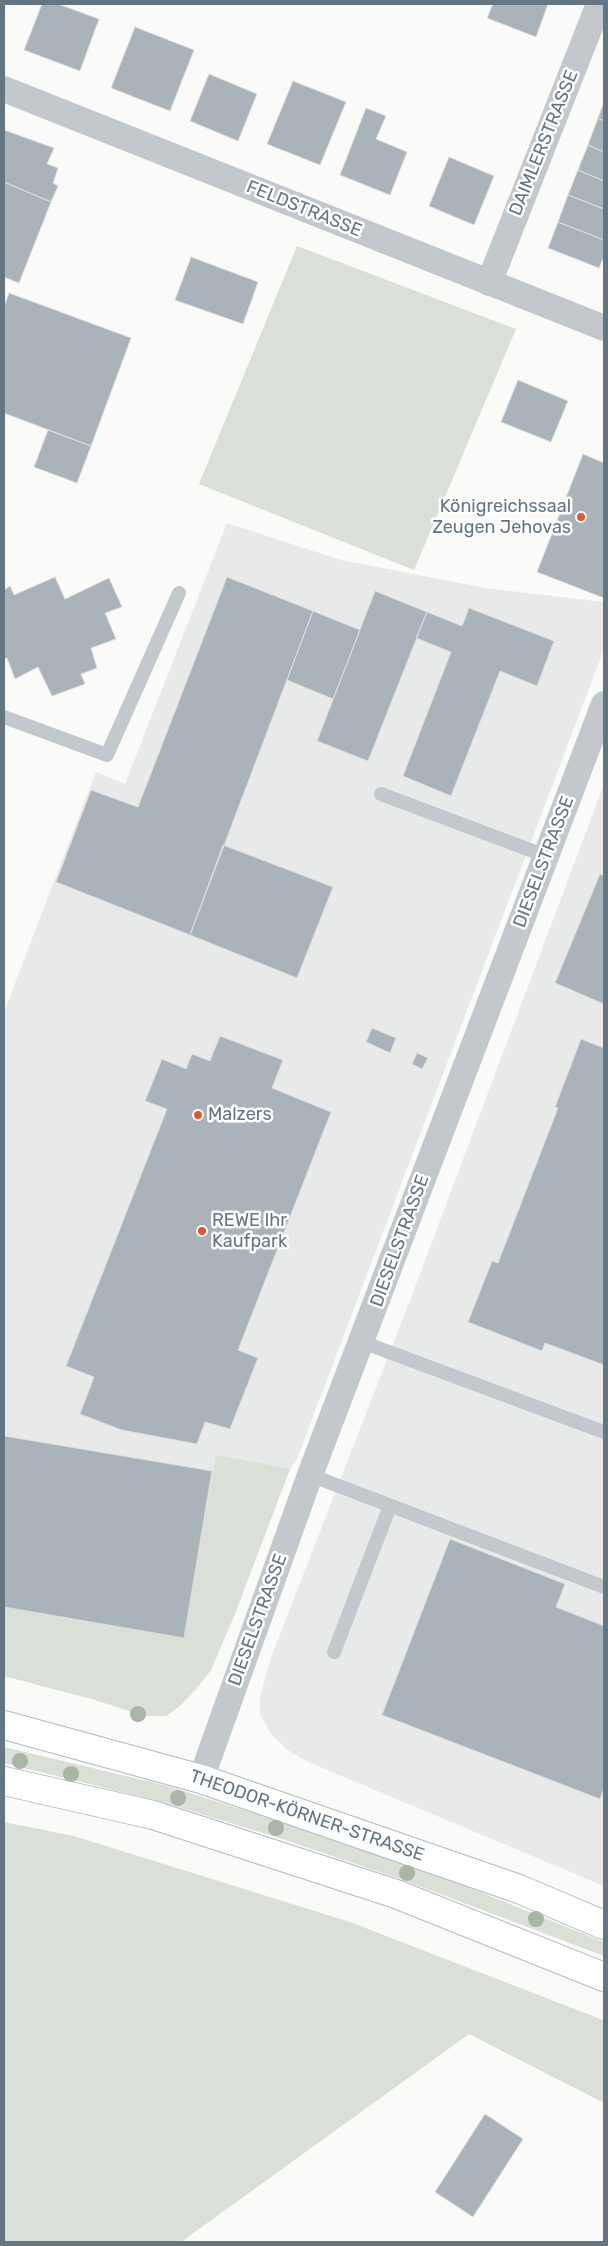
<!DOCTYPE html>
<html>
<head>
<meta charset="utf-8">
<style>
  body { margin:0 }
  #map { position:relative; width:608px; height:2246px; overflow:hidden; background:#fafaf8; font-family:Rubik,sans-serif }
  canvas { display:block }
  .frame { position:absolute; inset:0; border:5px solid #657683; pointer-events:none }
</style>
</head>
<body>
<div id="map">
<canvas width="608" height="2246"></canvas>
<div class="frame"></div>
</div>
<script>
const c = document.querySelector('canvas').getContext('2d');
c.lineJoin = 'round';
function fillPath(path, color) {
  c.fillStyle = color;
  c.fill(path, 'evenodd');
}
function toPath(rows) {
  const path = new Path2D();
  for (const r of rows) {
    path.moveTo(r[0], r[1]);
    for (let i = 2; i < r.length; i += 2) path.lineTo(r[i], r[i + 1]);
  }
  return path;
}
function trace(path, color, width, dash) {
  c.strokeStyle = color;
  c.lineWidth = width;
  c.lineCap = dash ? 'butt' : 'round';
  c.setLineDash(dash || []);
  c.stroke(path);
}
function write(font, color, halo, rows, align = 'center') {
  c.font = font + ' Rubik,sans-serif';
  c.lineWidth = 5;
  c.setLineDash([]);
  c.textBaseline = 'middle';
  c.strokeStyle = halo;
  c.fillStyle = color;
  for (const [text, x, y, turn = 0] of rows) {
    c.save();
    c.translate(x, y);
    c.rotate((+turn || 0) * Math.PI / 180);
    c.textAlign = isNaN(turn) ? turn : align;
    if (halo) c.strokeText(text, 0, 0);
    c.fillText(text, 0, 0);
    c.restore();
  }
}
const built = toPath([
  [227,523,341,560,485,588,604,602,604,649,297,1459,290,1469,234,1616,211,1670,198,1688,181,1705,166,1716,145,1716,92,1699,4,1676,4,1012,96,772,125,784],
  [604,784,604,1886,308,1762,289,1751,271,1734,260,1714,260,1697,270,1660,409,1303]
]);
const green = toPath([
  [297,246,516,329,414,570,199,484],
  [216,1455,290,1469,234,1616,211,1670,181,1705,166,1716,145,1716,92,1699,4,1676,4,1607,184,1638],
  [4,1747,168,1786,403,1861,604,1942,604,1956,403,1880,282,1839,166,1803,4,1763],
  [4,1822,74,1836,350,1922,603,2020,604,2103,469,2034,181,2242,4,2242]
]);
const building = toPath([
  [42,4,58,4,99,19,80,71,24,50,42,4],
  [493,4,548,4,536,37,487,18,493,4],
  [135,27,194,50,170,111,111,88,135,27],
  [209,74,257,94,238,141,190,121,209,74],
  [293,81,346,102,320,165,267,144,293,81],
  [604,102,604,121,598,118,604,102],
  [366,108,386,116,376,139,407,152,390,195,340,175,366,108],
  [598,118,604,121,604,152,588,145,598,118],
  [4,130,54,148,47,164,58,168,53,183,58,186,51,202,4,182,4,130],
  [588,145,604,152,604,181,578,170,588,145],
  [449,157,494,176,474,225,429,206,449,157],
  [578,170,604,181,604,209,568,195,578,170],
  [4,182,51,202,19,283,4,277,4,182],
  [568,195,604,209,604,240,558,222,568,195],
  [558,222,604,240,604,256,599,268,548,248,558,222],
  [191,257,258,282,243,324,175,300,191,257],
  [9,293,131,338,91,446,4,413,4,307,9,293],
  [518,380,568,401,551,442,501,422,518,380],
  [48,430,91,446,77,483,34,467,48,430],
  [583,454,604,463,604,598,537,572,583,454],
  [55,577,65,599,109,578,122,607,105,613,116,639,91,648,97,668,81,674,85,684,52,696,38,667,15,679,7,658,4,659,4,590,10,586,14,595,55,577],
  [227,577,313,611,190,935,56,882,91,790,138,807,227,577],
  [375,591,427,612,368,761,317,741,375,591],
  [469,608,554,641,537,686,500,671,451,796,403,776,451,652,416,638,427,612,462,626,469,608],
  [313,611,360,630,333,699,287,680,313,611],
  [223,845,333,887,297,978,190,935,223,845],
  [600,874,604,876,604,1004,555,983,600,874],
  [372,1028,396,1038,390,1053,366,1042,372,1028],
  [220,1036,283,1060,272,1088,331,1112,238,1350,258,1358,230,1429,205,1422,197,1444,122,1430,80,1414,94,1377,66,1366,167,1109,145,1101,162,1059,186,1069,192,1054,210,1061,220,1036],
  [581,1039,604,1048,604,1365,545,1343,542,1351,468,1322,492,1261,498,1263,558,1108,555,1107,581,1039],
  [417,1053,428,1058,422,1069,412,1064,417,1053],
  [4,1436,212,1471,184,1638,4,1607,4,1436],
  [450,1539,565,1584,556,1607,604,1626,604,1788,600,1799,382,1715,450,1539],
  [485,2114,523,2139,473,2217,435,2192,485,2114]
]);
const service = toPath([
  [4,717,107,755,179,593],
  [381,794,546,856],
  [362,1342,604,1432],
  [310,1475,604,1587],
  [334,1652,390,1506]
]);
const minor = toPath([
  [4,89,604,328],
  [489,283,599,4],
  [201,1779,310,1475,604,704]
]);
const secondary = toPath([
  [4,1725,201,1779,519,1889,604,1925],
  [4,1781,153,1815,396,1894,604,1977]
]);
const trees = [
  [138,1714],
  [20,1761],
  [71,1774],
  [178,1798],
  [276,1828],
  [407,1873],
  [536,1919]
];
const markers = [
  [581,517,5,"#e4572e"],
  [198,1115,5,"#e4572e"],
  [202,1231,5,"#e4572e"]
];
const streetNames = [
  ["DAIMLERSTRASSE",544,143,-68],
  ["FELDSTRASSE",304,209,22],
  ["DIESELSTRASSE",544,862,-69],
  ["DIESELSTRASSE",400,1241,-70],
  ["DIESELSTRASSE",258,1620,-70],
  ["THEODOR-KÖRNER-STRASSE",307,1816,19]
];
const poiNames = [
  ["Königreichssaal",571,507,"right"],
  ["Zeugen Jehovas",571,528,"right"],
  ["Malzers",208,1115],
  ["REWE Ihr",212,1221],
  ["Kaufpark",212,1242]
];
fillPath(built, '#e8e9e9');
fillPath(green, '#dadfd7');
fillPath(building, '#aab3b9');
trace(building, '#dcdcda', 1);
trace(secondary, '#b3babf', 30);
trace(service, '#c3c8cc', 14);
trace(minor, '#c3c8cc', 26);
trace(secondary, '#fff', 28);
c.fillStyle = '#aab4a7';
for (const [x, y] of trees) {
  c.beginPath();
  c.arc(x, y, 8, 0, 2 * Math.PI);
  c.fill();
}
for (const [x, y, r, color] of markers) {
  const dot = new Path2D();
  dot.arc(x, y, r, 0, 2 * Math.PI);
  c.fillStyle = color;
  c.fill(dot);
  trace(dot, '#fff', 2);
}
write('18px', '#657683', '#fff', streetNames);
write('18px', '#657683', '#fff', poiNames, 'left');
</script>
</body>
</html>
